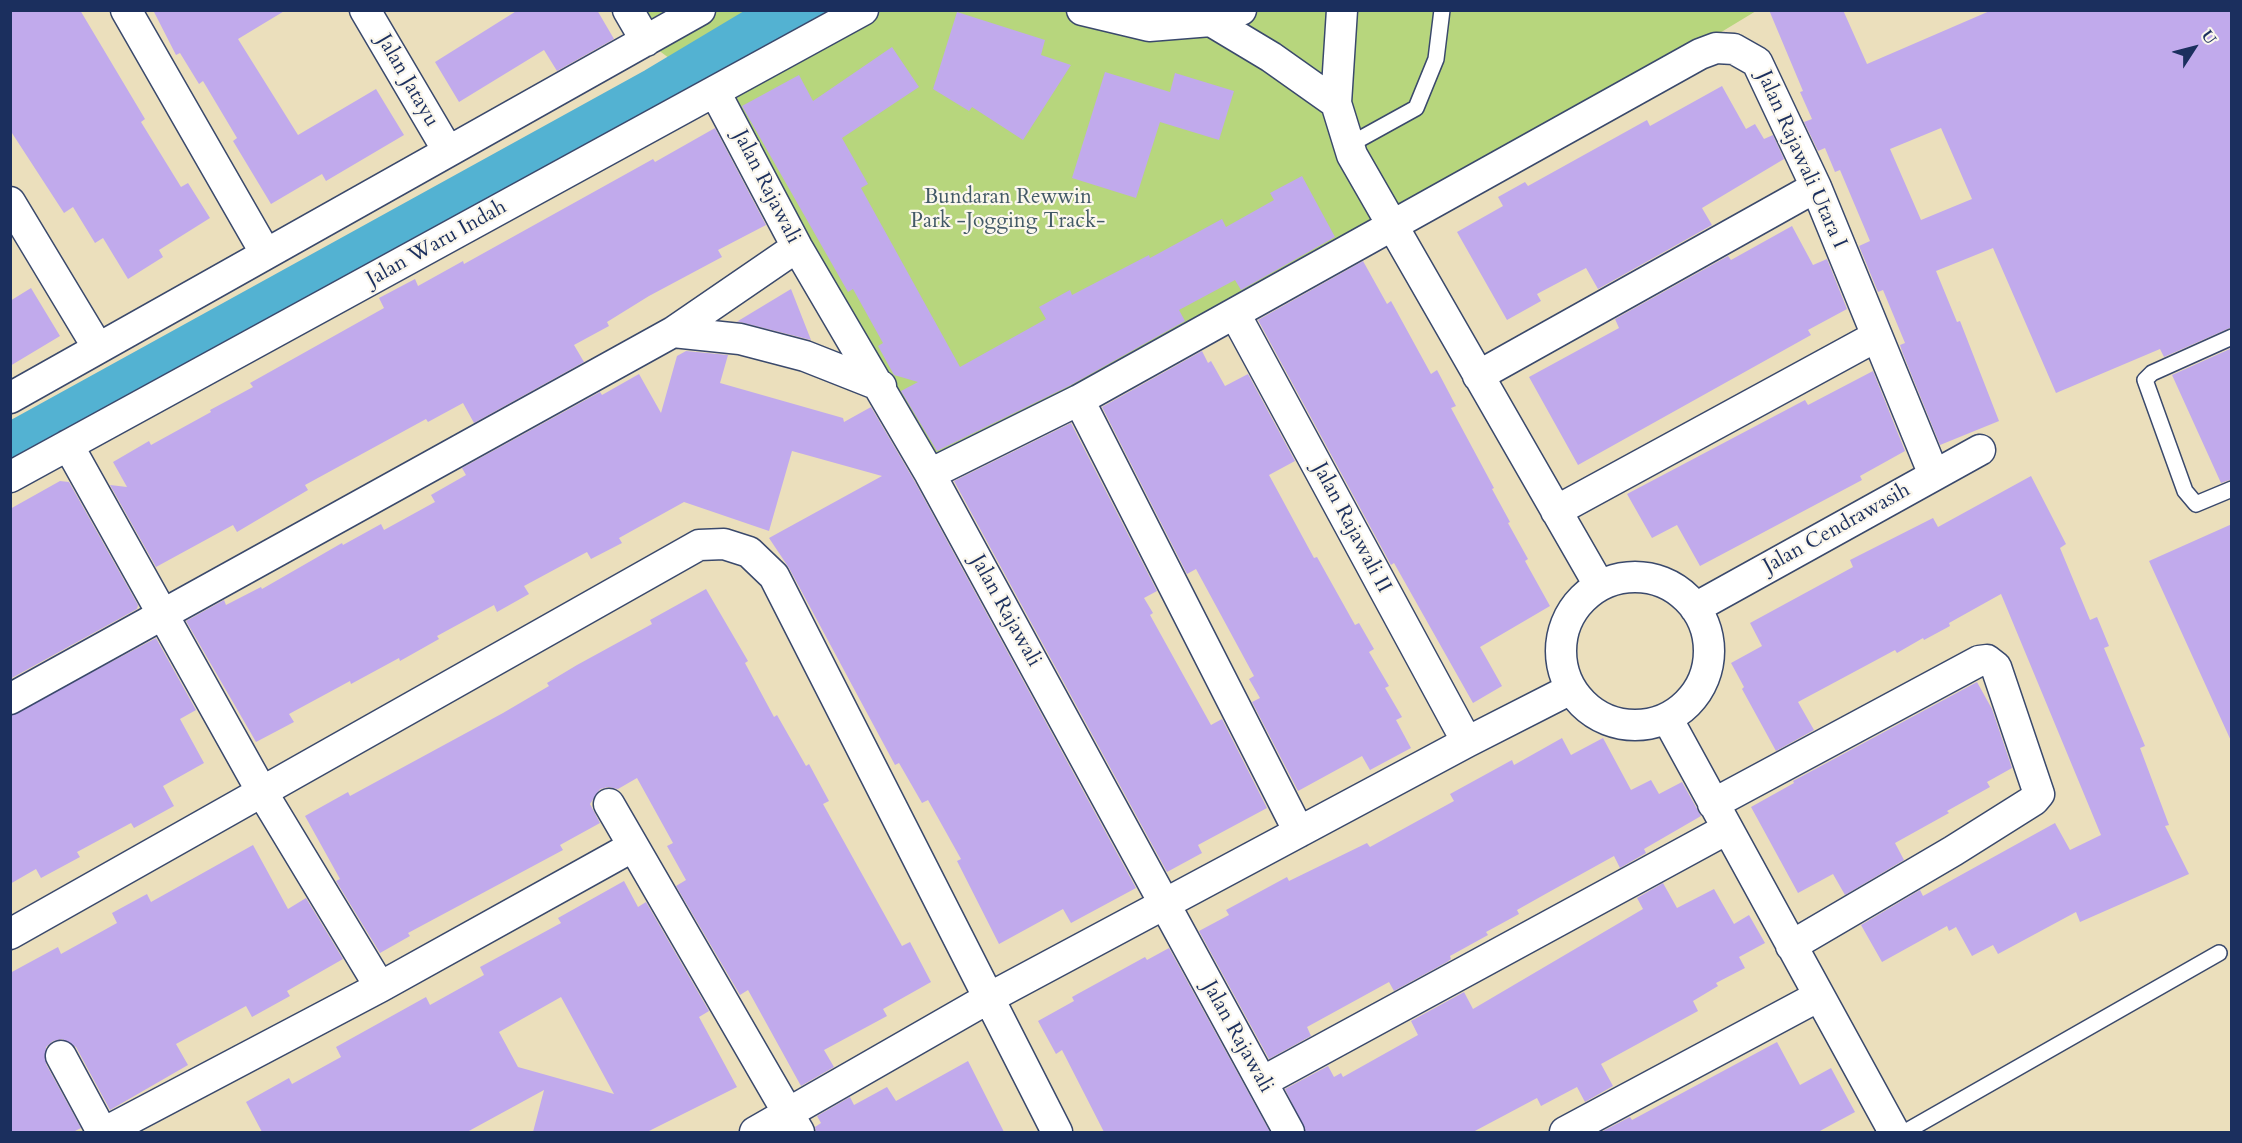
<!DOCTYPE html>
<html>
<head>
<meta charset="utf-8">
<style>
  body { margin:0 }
  #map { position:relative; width:2242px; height:1143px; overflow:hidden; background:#ebdfbc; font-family:Cardo,serif }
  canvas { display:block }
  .frame { position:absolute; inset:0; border:12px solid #1b2f5e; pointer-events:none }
  .north { position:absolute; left:2164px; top:18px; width:60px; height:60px; -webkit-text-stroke:4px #fbf7ec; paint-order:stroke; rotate:54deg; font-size:16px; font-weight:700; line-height:24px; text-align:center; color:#1b2f5e }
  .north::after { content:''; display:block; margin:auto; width:21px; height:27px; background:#1b2f5e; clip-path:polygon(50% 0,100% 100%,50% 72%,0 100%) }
</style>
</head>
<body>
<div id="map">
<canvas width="2242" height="1143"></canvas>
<div class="frame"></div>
<div class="north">U</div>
</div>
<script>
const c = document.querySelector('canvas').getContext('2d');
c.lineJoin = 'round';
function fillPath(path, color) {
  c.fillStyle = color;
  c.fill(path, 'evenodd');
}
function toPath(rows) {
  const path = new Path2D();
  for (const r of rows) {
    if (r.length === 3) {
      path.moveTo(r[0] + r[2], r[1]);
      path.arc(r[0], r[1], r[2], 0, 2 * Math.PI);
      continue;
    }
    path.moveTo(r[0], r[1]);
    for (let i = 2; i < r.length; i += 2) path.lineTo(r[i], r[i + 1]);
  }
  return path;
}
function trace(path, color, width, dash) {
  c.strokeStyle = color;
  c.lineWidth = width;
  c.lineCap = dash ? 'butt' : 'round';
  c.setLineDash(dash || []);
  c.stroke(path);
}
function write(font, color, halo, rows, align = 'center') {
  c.font = font + ' Cardo,serif';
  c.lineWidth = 4.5;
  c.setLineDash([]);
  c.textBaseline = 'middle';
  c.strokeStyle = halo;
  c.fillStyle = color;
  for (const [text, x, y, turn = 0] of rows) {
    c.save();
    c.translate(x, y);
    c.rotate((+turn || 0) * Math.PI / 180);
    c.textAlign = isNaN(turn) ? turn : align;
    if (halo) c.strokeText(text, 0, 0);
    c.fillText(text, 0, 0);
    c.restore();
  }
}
const green = toPath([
  [628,11,1756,11,1515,157,930,474,715,92,646,41]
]);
const river = toPath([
  [10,457,661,98,808,10]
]);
const building = toPath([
  [10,10,80,10,145,119,141,122,181,187,188,183,210,218,159,250,163,257,128,279,103,238,95,243,73,207,64,213,10,130],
  [153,10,286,10,238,39,298,135,376,89,404,135,326,181,322,174,271,204,233,141,237,138,203,81,199,84,180,53,176,55],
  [518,10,597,10,614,39,557,71,544,50,459,102,435,62],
  [1769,10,1843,10,1867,64,1992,10,2232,10,2232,327,2164,357,2160,349,2056,393,1993,248,1936,271,1957,322,1960,321,1999,421,1940,445,1903,354,1900,345,1905,343,1883,290,1878,292,1859,246,1870,241,1840,170,1835,172,1825,148,1818,151,1804,122,1812,119,1800,92,1803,91],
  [1941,128,1972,199,1921,220,1890,149],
  [957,12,1045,40,1041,55,1071,65,1023,140,972,107,969,111,933,89],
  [892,47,919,87,842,138,868,184,861,188,960,367,1046,319,1039,307,1070,290,1072,295,1149,255,1150,258,1222,219,1226,227,1274,200,1270,193,1302,176,1335,237,1241,290,1235,280,1179,310,1185,321,1071,385,937,451,901,391,918,382,894,375,878,346,883,343,853,289,848,292,742,106,799,75,813,101],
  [1105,72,1170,92,1175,73,1234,91,1219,140,1160,122,1136,198,1072,178],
  [1722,86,1746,129,1755,124,1764,139,1773,135,1784,159,1702,208,1712,225,1598,289,1586,268,1537,294,1541,301,1507,320,1457,232,1503,206,1498,197,1525,182,1528,186,1647,120,1650,126],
  [715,128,766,225,718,250,722,257,649,296,607,322,609,326,574,345,584,362,474,423,463,403,428,422,426,419,305,485,308,490,237,532,233,525,156,567,110,485,127,487,113,462,149,441,151,445,211,412,210,410,253,387,250,383,384,308,379,298,415,279,418,286,463,261,464,264,653,159,655,162],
  [1792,226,1813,265,1827,259,1847,309,1808,330,1811,335,1578,465,1529,377,1619,328,1615,319,1728,256,1731,260],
  [1363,261,1387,304,1391,301,1431,374,1437,370,1456,406,1451,408,1494,488,1492,489,1510,522,1508,523,1528,559,1525,561,1550,606,1480,647,1502,686,1473,703,1394,563,1391,565,1258,320],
  [31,288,60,336,10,366,10,301],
  [791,289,811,340,736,321,738,321],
  [2232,348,2232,479,2221,483,2172,375],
  [686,351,728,355,720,383,843,418,844,422,871,407,915,482,1136,888,1071,923,1063,909,999,944,957,861,961,859,928,800,922,803,899,763,895,765,789,568,769,538,882,476,792,451,769,531,684,502,619,538,622,543,591,559,587,552,524,586,529,594,497,612,494,605,437,636,439,639,400,661,399,658,351,684,350,681,289,714,294,722,256,742,186,621,224,600,226,605,261,587,262,589,342,543,343,545,381,524,384,530,435,502,431,495,466,475,462,468,600,392,602,395,639,374,661,413,677,356],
  [1202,351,1208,363,1211,361,1225,386,1248,374,1295,461,1269,475,1314,558,1317,557,1355,625,1359,623,1374,649,1369,652,1389,686,1385,688,1402,717,1396,720,1411,748,1370,770,1362,756,1298,791,1252,702,1260,698,1249,679,1254,676,1196,569,1187,574,1102,407],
  [1873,371,1905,451,1860,476,1862,480,1700,566,1677,525,1652,538,1627,494,1805,400,1808,405],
  [1071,423,1157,591,1144,598,1153,613,1150,615,1211,725,1222,719,1267,808,1198,845,1202,853,1167,872,954,481],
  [2031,476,2066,544,2060,548,2090,620,2097,617,2109,646,2104,648,2145,746,2140,748,2169,825,2165,826,2189,874,2080,922,2076,912,1998,954,1993,945,1972,956,1956,927,1949,931,1947,926,1882,962,1861,925,1920,890,1923,896,2055,823,2070,850,2101,835,2001,594,1949,623,1950,626,1924,640,1923,638,1897,653,1895,650,1798,702,1814,730,1776,751,1742,689,1744,687,1731,663,1762,646,1750,623,1853,567,1850,560,1933,518,1938,527],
  [60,481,69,482,138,605,137,609,10,679,10,509],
  [2232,524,2232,743,2149,561],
  [706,589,748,661,745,663,774,717,777,715,806,766,809,764,829,801,823,804,902,946,910,942,931,982,883,1009,887,1016,824,1050,834,1067,801,1086,748,990,740,995,676,886,686,880,667,846,673,843,637,778,618,789,608,787,600,789,590,804,600,823,560,845,563,850,408,933,410,936,380,953,336,881,340,879,305,816,348,792,350,796,503,713,549,686,547,683,577,665,652,624,650,620],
  [156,638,196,710,180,719,204,763,163,786,174,806,134,828,131,823,77,852,80,857,41,878,36,869,10,884,10,716],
  [1977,682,1992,709,2012,768,1987,782,1990,787,1947,811,1949,813,1895,843,1904,860,1845,895,1833,874,1798,893,1751,807,1794,783,1793,781],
  [1562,738,1571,755,1603,738,1631,790,1651,780,1659,794,1682,782,1701,816,1644,849,1646,853,1620,868,1614,856,1549,892,1517,910,1519,914,1486,932,1488,935,1450,956,1451,959,1447,962,1394,991,1389,982,1307,1027,1311,1036,1269,1059,1199,931,1229,915,1226,910,1287,877,1289,881,1367,843,1370,847,1454,801,1450,794,1512,760,1514,765],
  [253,845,288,909,306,898,343,959,287,991,290,996,252,1017,246,1006,176,1044,188,1065,110,1110,76,1047,62,1039,53,1041,46,1047,46,1064,81,1128,73,1132,10,1132,10,973,58,947,61,954,117,923,112,913,147,894,151,902],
  [624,881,638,907,646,902,709,1011,699,1017,737,1087,647,1132,533,1132,544,1090,467,1132,262,1132,246,1102,289,1078,292,1084,341,1057,336,1047,426,997,430,1005,484,975,480,967,561,923,558,918],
  [561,997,614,1094,518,1067,499,1032],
  [1663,883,1677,908,1714,889,1734,924,1749,915,1765,943,1739,957,1745,968,1716,983,1718,986,1693,1001,1698,1011,1601,1064,1613,1086,1585,1102,1577,1087,1541,1106,1537,1098,1473,1132,1306,1132,1285,1089,1328,1066,1334,1077,1341,1073,1343,1077,1418,1035,1411,1021,1464,992,1473,1009,1643,909,1637,898],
  [1169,948,1270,1132,1104,1132,1062,1050,1056,1054,1038,1021,1074,1001,1072,997,1145,957,1147,960],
  [1777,1042,1800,1085,1831,1068,1855,1112,1818,1132,1601,1132,1630,1117,1632,1120],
  [968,1061,1004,1132,816,1132,815,1127,821,1123,817,1116,850,1097,854,1105,887,1087,896,1101]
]);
const service = toPath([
  [1349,145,1416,108,1436,59,1442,10],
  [2232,337,2152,373,2145,380,2185,491,2196,504,2232,489],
  [1905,1132,2219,953]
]);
const minor = toPath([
  [126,10,266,254],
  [365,10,448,151],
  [628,10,646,41],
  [1082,10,1149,26,1211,21,1241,10],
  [1342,10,1336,103,1352,155,1599,585],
  [1211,21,1271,57,1336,103],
  [715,92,797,247,930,474,1289,1132],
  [10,202,98,348],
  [1235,314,1467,742],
  [673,332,740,339,805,356,881,386],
  [1478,376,1816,187],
  [10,398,700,10],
  [1079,400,1299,832],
  [68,445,262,792,380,987],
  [930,474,1079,400,1700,54,1716,48,1734,49,1757,62,1816,187,1934,475],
  [10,477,863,10],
  [1556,511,1877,336],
  [1635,651,74],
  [1695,608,1980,450],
  [10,699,673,332,797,247],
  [1667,718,1894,1132],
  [609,804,799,1132],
  [1713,804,1979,661,1987,660,1996,667,2039,794,2034,800,1953,851,1791,946],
  [10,934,699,545,724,544,749,552,774,576,1057,1132],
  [61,1056,102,1132],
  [1262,1082,1727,829],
  [105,1132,380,987,632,847],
  [755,1132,987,999,1467,742,1571,689],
  [1565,1132,1819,996]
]);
const streetNames = [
  ["Jalan Jatayu",407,81,60],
  ["Jalan Rajawali Utara I",1801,160,66],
  ["Jalan Rajawali",766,187,63],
  ["Jalan Waru Indah",437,244,-29],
  ["Jalan Rajawali II",1351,528,62],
  ["Jalan Cendrawasih",1837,529,-29],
  ["Jalan Rajawali",1005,611,61],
  ["Jalan Rajawali",1237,1037,61]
];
const parkNames = [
  ["Bundaran Rewwin",1008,198],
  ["Park -Jogging Track-",1008,222]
];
fillPath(green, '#b7d67d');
trace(river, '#53b2d2', 64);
fillPath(building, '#c1aaec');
trace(service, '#3a496c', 18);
trace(minor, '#3a496c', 33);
trace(service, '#fff', 15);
trace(minor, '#fff', 30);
write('21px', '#1b2f5e', '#fbf7ec', streetNames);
write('21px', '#425966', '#fbf7ec', parkNames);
</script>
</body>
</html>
